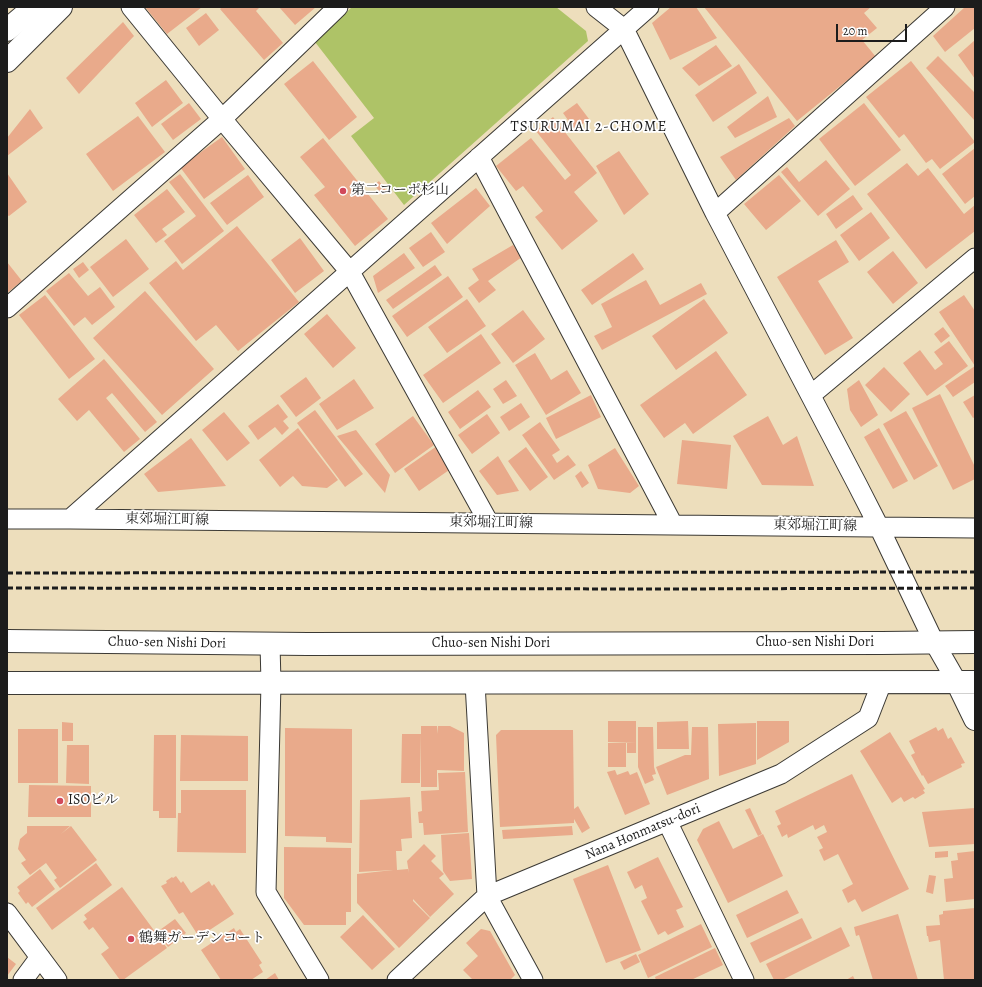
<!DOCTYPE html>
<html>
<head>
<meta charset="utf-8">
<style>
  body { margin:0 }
  #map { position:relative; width:982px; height:987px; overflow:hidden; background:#eddebc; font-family:Alegreya,serif }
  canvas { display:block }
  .frame { position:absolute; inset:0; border:8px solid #1c1c1c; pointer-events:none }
  .scale { position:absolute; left:836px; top:24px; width:71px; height:18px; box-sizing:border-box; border:2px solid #1c1c1c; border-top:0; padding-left:5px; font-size:12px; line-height:14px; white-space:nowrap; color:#1c1c1c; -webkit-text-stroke:3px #fff; paint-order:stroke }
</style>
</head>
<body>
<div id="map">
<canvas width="982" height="987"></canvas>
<div class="frame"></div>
<div class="scale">20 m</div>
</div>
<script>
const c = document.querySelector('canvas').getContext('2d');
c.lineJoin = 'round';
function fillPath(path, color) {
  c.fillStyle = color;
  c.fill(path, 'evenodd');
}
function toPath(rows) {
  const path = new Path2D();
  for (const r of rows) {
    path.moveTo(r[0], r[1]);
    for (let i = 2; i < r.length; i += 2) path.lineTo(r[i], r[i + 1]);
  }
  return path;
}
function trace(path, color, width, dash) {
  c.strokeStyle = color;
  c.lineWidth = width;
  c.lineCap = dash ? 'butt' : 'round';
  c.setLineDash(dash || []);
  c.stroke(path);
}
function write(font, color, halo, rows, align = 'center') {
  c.font = font + ' Alegreya,"Noto Serif JP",serif';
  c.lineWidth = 3.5;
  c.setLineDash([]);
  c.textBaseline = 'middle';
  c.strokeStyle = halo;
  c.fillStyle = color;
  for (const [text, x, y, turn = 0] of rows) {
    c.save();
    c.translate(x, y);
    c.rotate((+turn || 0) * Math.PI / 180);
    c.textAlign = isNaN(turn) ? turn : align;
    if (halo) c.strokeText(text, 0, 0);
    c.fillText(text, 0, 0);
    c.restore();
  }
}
const green = toPath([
  [352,7,556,7,586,31,588,41,404,205,351,136,374,118,315,42]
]);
const building = toPath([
  [145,7,202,7,167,34],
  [222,7,260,7,256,11,283,43,264,60,220,9],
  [279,7,316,7,295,25],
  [671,7,696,7,717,38,670,60,652,23],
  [704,7,871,7,864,13,877,28,862,40,876,57,797,121],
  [965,7,975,7,975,28,945,52,933,36],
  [206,13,219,30,199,46,186,28],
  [123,22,134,36,79,94,66,78],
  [975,40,975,79,958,55],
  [716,45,732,66,699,86,682,68],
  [938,56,975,93,975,121,926,68],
  [313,61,357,117,329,140,284,84],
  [911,61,975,142,940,169,932,159,926,163,904,134,899,138,866,97],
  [739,64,757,93,713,122,695,95],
  [166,80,183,103,152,127,135,103],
  [768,96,777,117,735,138,727,127],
  [189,103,201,119,173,140,161,124],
  [577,103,589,119,575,130,563,113],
  [864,103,901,150,855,186,819,139],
  [30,109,43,128,7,156,7,138],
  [138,116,165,152,113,191,86,154],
  [553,117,597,173,574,192,598,221,562,250,535,217,543,211,523,186,516,191,496,166,531,138,565,180,571,175,536,131],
  [789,118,795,126,736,180,720,157],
  [222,137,245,169,204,199,180,167],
  [323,138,388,219,355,246,314,195,325,187,300,157],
  [975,148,975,196,965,204,942,174],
  [619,151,649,194,624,215,596,166],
  [826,160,850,189,818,216,781,172,787,167,799,182],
  [907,163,918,176,928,168,964,214,975,205,975,231,926,269,867,194],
  [7,173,27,202,9,216,7,215],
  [180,174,224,231,182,264,164,241,196,216,169,182],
  [248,175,264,197,227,225,210,203],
  [779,175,801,201,766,230,744,204],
  [379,181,386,190,382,194,374,185],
  [476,188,490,206,447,244,431,223],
  [167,189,185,212,162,229,167,235,156,243,134,215],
  [853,195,863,209,836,229,826,214],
  [871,212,890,238,859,261,840,235],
  [237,226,299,302,238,351,216,325,196,341,149,283,176,261,183,270],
  [431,232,445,252,423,267,409,248],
  [300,238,324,271,295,293,271,260],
  [126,239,149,269,113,297,90,267],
  [836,240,849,262,818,281,853,338,825,355,777,277],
  [513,245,522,257,488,281,496,290,479,303,468,288,479,280,472,269],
  [893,251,918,283,893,304,867,272],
  [404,253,415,268,378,293,373,276],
  [633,253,644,269,592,305,581,290],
  [7,262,22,281,7,293],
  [83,262,89,270,79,278,73,269],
  [435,265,442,275,393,309,386,300],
  [69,273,88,296,100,287,115,307,92,325,85,317,74,326,46,291],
  [448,276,463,297,407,337,392,316],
  [646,280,660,305,701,283,707,294,602,350,594,336,612,327,601,304],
  [145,291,214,369,162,415,93,338],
  [45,295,95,359,69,379,19,315],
  [964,295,975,311,975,366,939,312],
  [467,299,486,326,447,353,428,327],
  [704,299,728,333,676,370,652,336],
  [523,310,545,339,513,363,491,334],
  [327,314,356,348,333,368,304,334],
  [943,327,950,336,941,343,934,334],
  [481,334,501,363,443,403,423,375],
  [949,341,968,366,927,396,903,363,920,350,935,370,943,364,934,352],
  [716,351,747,395,693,434,685,423,664,438,640,405],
  [535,353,551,380,567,370,581,393,546,415,515,365],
  [104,359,157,422,145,432,112,393,106,398,140,439,124,452,89,410,77,421,58,399],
  [975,366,975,382,953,397,945,386],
  [884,367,910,394,891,412,865,385],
  [306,377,321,398,296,417,280,396],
  [354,379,374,408,337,430,319,404],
  [506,380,517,396,503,404,493,389],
  [859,380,878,415,861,427,850,410,847,389],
  [478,390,491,407,460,429,448,412],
  [940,394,975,467,975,479,953,490,912,408],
  [591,395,601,417,556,439,546,418],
  [975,395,975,417,973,418,963,402],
  [521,403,530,417,509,431,500,417],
  [278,404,288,417,283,421,289,428,282,435,275,427,258,440,248,426],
  [315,410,363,474,345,487,297,423],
  [906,411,938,466,914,480,883,424],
  [224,412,250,443,227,461,202,430],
  [487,414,500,433,472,454,458,435],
  [413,416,434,445,395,473,375,444],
  [768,416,783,445,797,436,814,486,762,485,733,436],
  [540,422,560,450,552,455,557,463,568,455,576,465,554,480,522,435],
  [298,428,338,480,327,488,302,486,293,476,280,487,259,460],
  [879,428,908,481,893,489,864,437],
  [356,430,390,475,385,493,337,436],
  [191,438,226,486,158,492,144,474],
  [682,440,731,445,727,489,677,484],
  [437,446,452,468,419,491,404,469],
  [526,447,548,477,530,491,508,461],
  [615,448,639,486,630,493,598,489,588,465],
  [498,456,519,491,497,495,479,471],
  [581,471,589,483,582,488,575,476],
  [608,721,636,721,636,743,608,742],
  [688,721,689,749,657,749,657,722],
  [757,721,789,721,789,742,757,760],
  [62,722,73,723,73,741,62,741],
  [756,723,756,764,719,776,718,724],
  [421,726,437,726,437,734,438,726,450,726,464,733,464,771,437,770,437,787,421,787],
  [638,727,653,727,654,767,656,774,652,775,654,780,645,784,638,767],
  [692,727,708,727,709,779,667,795,656,767,685,755,691,755],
  [936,727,938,731,943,728,948,739,951,737,965,763,961,764,962,767,928,784,923,775,922,776,911,755,915,753,909,741],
  [285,728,352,729,352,843,326,842,326,837,285,836],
  [18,729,58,729,58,783,18,783],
  [501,730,573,730,574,809,578,806,590,828,582,833,574,819,574,823,500,827,496,735],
  [890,732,925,789,923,790,925,793,915,799,913,797,904,802,901,797,892,803,860,751],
  [402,734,421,734,420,783,401,783],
  [154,735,176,735,176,818,159,818,159,811,153,811],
  [181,735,248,736,248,781,180,781],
  [608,743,626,743,626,767,608,767],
  [627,743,636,743,636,753,627,753],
  [67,745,89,745,89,784,66,783],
  [615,770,617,775,628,771,630,775,637,772,650,804,625,815,607,772],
  [465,772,468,832,424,835,423,823,419,823,418,812,422,811,421,791,439,790,438,773],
  [852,774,909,889,862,912,855,899,848,903,842,890,853,884,838,854,824,861,819,850,823,848,817,837,827,832,824,825,815,830,813,825,788,838,787,834,782,837,777,826,781,824,775,811],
  [29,785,91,786,91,817,28,817],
  [181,790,246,790,246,853,177,852,178,813,181,813],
  [410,797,412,838,401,839,402,851,396,851,397,870,408,869,409,873,407,861,424,844,436,856,431,861,444,874,439,878,454,894,430,917,413,899,413,901,430,918,399,948,357,903,357,874,393,870,359,872,360,800],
  [750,808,762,834,758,836,745,810],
  [975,808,975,844,929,847,922,812],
  [719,821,733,849,763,834,783,876,728,903,697,840,703,829],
  [27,826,70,826,61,834,71,826,97,860,60,888,54,880,57,878,46,863,30,875,21,863,26,860,18,849,20,839,27,833],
  [572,826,573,835,503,839,502,830],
  [469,833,472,879,450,881,443,871,441,835],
  [284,847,351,848,351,912,346,912,346,925,304,925,284,898],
  [948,851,948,857,935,858,935,852],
  [975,851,975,899,946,902,944,879,953,878,951,861,958,860,957,853],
  [658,857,683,907,676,910,684,927,668,935,665,931,658,935,641,901,647,898,642,885,635,889,627,872],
  [96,863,112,885,52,930,36,908],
  [608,865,641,950,606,963,573,879],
  [40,869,55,889,32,907,28,902,26,904,18,893,20,891,17,887],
  [929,875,936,876,933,894,926,892],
  [176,876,181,883,183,881,191,893,209,881,212,886,214,884,234,914,199,937,183,912,179,914,161,886,167,883,166,881,172,877,173,878],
  [122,887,167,948,123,980,120,980,101,954,109,948,93,927,89,930,83,922,87,919,84,915],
  [787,890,799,913,747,938,736,915],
  [975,908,975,980,944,980,940,940,929,942,928,936,927,936,926,926,940,925,939,915,943,914,943,911],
  [898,914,918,980,873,980,859,935,856,936,854,927],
  [363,915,395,949,372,970,340,937],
  [802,918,812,938,760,963,750,943],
  [175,919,186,933,168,947,157,932],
  [701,924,712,947,648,978,638,955],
  [841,927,850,946,782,980,774,980,766,964],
  [234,928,236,932,240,929,262,963,259,965,263,972,251,980,221,980,201,950],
  [481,929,490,931,515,975,510,980,499,980,494,975,499,980,473,980,463,970,478,956,466,943],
  [715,948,723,965,691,980,656,980,655,977],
  [636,954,640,962,624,970,620,962],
  [7,957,16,964,7,976],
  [275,973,279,980,265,980],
  [853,976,855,980,846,980]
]);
const minor = toPath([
  [131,7,222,119,350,272,489,523],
  [596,7,624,29,715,213,857,484,879,527,934,642,957,682],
  [479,157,673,525],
  [715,213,945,7],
  [7,308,222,119,338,7],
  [811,395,975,258],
  [7,519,70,519,975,528],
  [70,519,649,7],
  [270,644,271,683,266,892,319,980],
  [475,683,487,896,533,980],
  [667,821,744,980],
  [7,913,57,980],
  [23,980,40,957],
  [397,980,487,896,781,774,868,718,882,682]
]);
const tertiary = toPath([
  [7,641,308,644,882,643,975,642],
  [957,682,975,719],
  [7,683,975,682]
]);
const primary = toPath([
  [7,61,61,7]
]);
const motorway = toPath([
  [7,30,34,7]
]);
const rail = toPath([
  [7,573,975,572],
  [7,588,670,589,975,588]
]);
const markers = [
  [343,191,4,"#d1495b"],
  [60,801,4,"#d1495b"],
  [131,939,4,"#d1495b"]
];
const poiNames = [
  ["第二コーポ杉山",351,191],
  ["ISOビル",68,801],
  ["鶴舞ガーデンコート",139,939]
];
const streetNames = [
  ["東郊堀江町線",167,520,1],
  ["東郊堀江町線",491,523,1],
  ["東郊堀江町線",815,526,1],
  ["Chuo-sen Nishi Dori",167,643,1],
  ["Chuo-sen Nishi Dori",815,643],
  ["Chuo-sen Nishi Dori",491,644],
  ["Nana Honmatsu-dori",643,832,-23]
];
const neighbourhoodNames = [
  ["TSURUMAI 2-CHOME",589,127]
];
fillPath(green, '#aec367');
fillPath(building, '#e9aa8b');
trace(minor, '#3b3934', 21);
trace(tertiary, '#3b3934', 24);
trace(primary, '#3b3934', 24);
trace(motorway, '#3b3934', 24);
trace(minor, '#fff', 19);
trace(tertiary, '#fff', 22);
trace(primary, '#fff', 22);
trace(motorway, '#fff', 22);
trace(rail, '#1c1c1c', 3, [6, 3]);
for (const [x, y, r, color] of markers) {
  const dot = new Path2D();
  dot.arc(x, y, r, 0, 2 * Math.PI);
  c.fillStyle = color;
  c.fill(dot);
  trace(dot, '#fff', 1.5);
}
write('14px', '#1c1c1c', '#fff', poiNames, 'left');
write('14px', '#1c1c1c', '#fff', streetNames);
c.letterSpacing = '1px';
write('15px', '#1c1c1c', '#fff', neighbourhoodNames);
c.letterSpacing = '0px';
</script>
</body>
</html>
